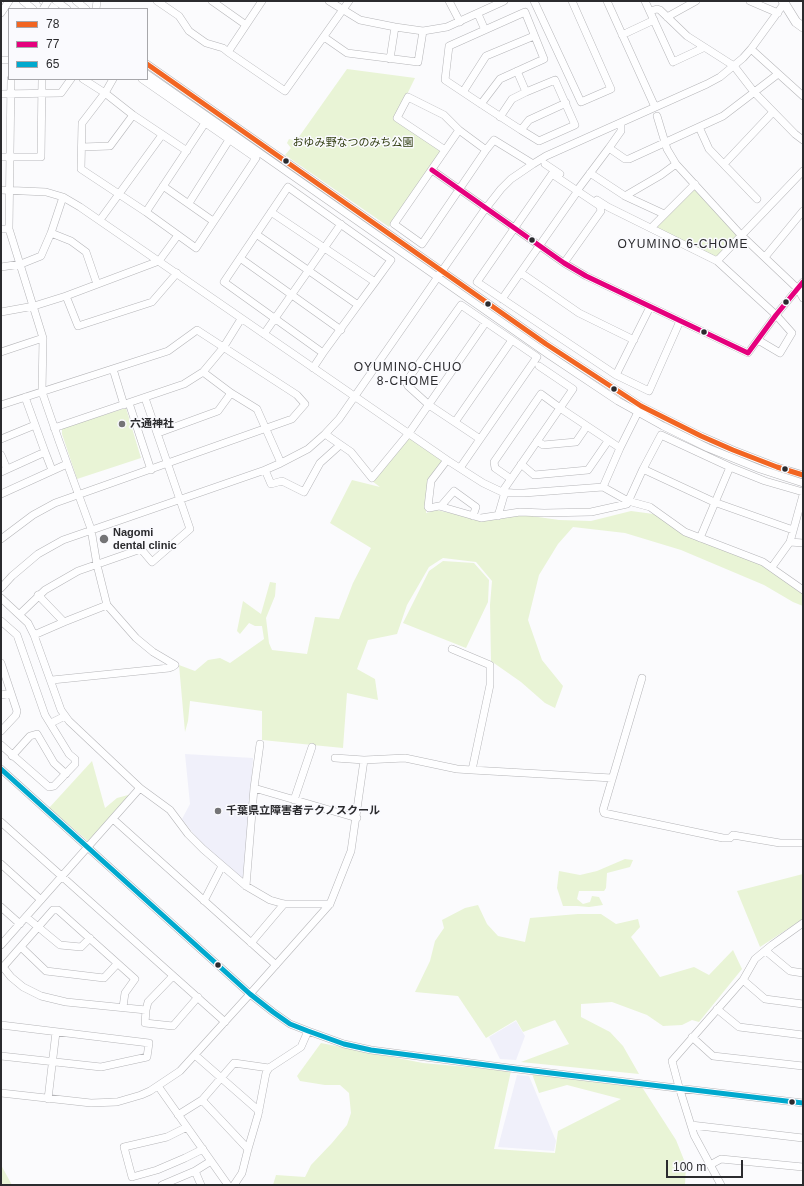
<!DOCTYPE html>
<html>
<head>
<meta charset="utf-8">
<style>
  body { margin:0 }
  #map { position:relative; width:804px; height:1186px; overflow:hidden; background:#fbfbfd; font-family:Arial,sans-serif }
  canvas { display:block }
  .frame { position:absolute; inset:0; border:2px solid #2b2b2e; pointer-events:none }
  .legend { position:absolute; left:8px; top:8px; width:140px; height:72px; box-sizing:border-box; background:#fafafe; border:1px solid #a7a7ab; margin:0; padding:5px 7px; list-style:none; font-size:12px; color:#2b2b2e }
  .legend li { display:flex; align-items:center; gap:8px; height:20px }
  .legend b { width:20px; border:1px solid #a7a7ab }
  .scale { position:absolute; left:666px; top:1160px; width:77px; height:18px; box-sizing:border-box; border:2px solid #2b2b2e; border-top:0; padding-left:5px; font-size:12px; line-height:14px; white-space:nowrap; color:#2b2b2e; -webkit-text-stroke:3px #fafafe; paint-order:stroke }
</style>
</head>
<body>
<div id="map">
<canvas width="804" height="1186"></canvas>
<div class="frame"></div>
<ul class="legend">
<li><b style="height:5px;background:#f26522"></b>78</li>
<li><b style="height:5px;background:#e5007d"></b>77</li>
<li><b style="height:5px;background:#00a9ce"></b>65</li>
</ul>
<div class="scale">100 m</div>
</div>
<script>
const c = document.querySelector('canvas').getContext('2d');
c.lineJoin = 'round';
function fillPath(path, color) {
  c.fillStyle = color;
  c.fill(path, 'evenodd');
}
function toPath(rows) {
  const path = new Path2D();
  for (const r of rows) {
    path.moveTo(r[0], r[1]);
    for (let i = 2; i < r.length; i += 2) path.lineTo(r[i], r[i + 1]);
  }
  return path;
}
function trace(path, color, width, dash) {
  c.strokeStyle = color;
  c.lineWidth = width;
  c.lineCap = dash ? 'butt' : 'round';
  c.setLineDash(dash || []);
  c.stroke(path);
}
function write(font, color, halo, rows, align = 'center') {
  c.font = font + ' Arial,"Noto Sans JP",sans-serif';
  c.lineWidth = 3;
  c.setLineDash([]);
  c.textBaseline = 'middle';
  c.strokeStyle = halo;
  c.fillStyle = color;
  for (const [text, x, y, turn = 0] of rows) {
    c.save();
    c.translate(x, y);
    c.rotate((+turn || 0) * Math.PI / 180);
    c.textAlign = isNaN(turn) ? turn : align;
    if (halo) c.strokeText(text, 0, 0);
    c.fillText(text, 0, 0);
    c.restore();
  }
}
const built = toPath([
  [185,754,253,758,245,881,204,847,182,819,190,804],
  [516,1021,525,1036,516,1060,500,1059,489,1037],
  [517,1075,529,1076,556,1141,554,1151,498,1147]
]);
const green = toPath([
  [347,69,415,78,395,119,442,151,389,227,285,155,291,148,287,143,289,139,296,141],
  [696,187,738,234,716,259,654,227],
  [126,408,141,458,77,479,62,434,62,428],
  [408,437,443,461,428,482,426,513,436,510,455,514,531,516,559,520,591,521,631,511,661,515,682,532,725,548,782,574,803,591,803,606,793,602,764,585,681,550,625,533,573,527,558,544,539,575,528,620,542,660,563,686,555,708,545,703,521,682,491,661,490,605,492,581,476,562,443,558,429,567,407,605,397,634,368,640,357,669,375,679,378,700,347,693,343,748,262,740,262,711,190,701,188,721,185,732,179,665,195,671,208,660,220,658,230,663,264,639,262,626,255,626,249,623,240,634,237,631,243,601,261,614,270,582,276,583,275,596,266,618,269,643,272,650,307,654,315,617,339,619,353,583,371,548,330,523,352,480,380,487,372,481],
  [443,561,474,563,489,580,488,602,466,648,403,623,429,571],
  [92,761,105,808,117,798,132,794,89,842,49,808],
  [625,859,633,860,630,867,607,873,606,888,604,891,579,891,577,899,583,904,590,902,592,896,599,897,603,905,589,907,577,906,563,906,557,888,559,871,580,875,597,871],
  [803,874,803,919,760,947,737,891],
  [478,905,487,924,498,936,525,942,530,918,578,914,601,914,616,924,638,919,640,927,631,937,660,977,694,967,709,975,733,950,742,969,699,1022,692,1020,682,1025,663,1026,647,1015,612,1002,581,1004,581,1017,610,1032,623,1046,639,1074,521,1062,569,1044,555,1020,523,1032,516,1020,486,1038,458,996,415,992,430,961,435,941,444,928,442,920,465,908],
  [321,1043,423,1063,511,1071,494,1149,555,1153,558,1131,621,1099,567,1085,539,1093,532,1074,640,1084,676,1140,686,1165,685,1185,273,1185,276,1175,305,1177,311,1165,332,1143,347,1125,351,1113,349,1093,340,1085,325,1085,300,1081,297,1076],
  [1,1165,12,1185,1,1185]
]);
const minor = toPath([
  [23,1,33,9],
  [43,1,55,9],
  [56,1,67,9],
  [76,1,86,9],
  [157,1,179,16,189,31,206,43,223,48,228,52],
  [212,1,246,25],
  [262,1,228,52,285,91,349,1],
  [329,1,360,20,395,27,423,31,447,27,504,1],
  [449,1,460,22],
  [534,1,581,102,611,89,572,1],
  [607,1,655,107],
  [645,1,673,62,703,48],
  [750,1,778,13],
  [96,9,97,1],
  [650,11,657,9,660,10,687,36,734,66,754,92,795,134,803,140],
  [1,13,9,1],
  [478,14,485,30],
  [667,17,696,1],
  [622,35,654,20],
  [324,37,347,53,418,62,423,31],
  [751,49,803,96],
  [390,59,395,27],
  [1,60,9,60],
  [147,64,546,344,641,406,701,436,733,450,777,467,803,475],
  [517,71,526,92],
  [147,74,549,355,618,401,663,426,708,448,760,469,803,483],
  [11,79,9,229,43,338,42,392,59,441,91,529,97,565,107,605,136,638,153,652,175,665,172,667,169,668,52,680],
  [83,79,105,93,133,115,187,151],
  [113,79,105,93,82,123,81,169,146,212,196,248,256,158,142,79],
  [463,92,486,56,534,36],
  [1,94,61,93,71,79],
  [481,104,500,79,544,59,525,12,449,46,445,80,481,104,521,130,539,141,575,125,555,80,526,92,512,99,500,117],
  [657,116,667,149,676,164,741,235,798,289,803,298],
  [699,127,709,149,757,199],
  [459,130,394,224,422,244,486,150],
  [521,130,529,120,566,103],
  [82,147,110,146,133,115],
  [609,148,621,131,621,123],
  [445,150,397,118,408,97,444,115,459,130,486,150,494,140,533,164],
  [1,157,41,157,42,79],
  [545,164,560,174],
  [724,164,773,112],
  [432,170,564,263,586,276,748,353,776,315,803,282],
  [590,173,625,196,664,214],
  [163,186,213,221],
  [579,188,609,148,625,159,629,159,664,143,723,116,778,74],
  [1,190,46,192,63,197,80,207,447,460,483,483,502,492,513,493,524,493,603,487,620,448,638,412],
  [625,196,661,175,676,164],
  [597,200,608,207,717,261,776,315,792,333,780,353,758,340],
  [189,203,229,140],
  [146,212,205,123],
  [271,212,375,282],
  [100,220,162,135],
  [651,228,695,184],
  [1,229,9,229],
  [51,233,71,241,86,252,97,284],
  [256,234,358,305],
  [765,257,803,211],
  [240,258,341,330],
  [717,261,803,171],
  [564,263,601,211,600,206,552,174,477,282,616,375,649,391,680,321],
  [1,267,21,264,41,256,51,233,63,197],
  [521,273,579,313,634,340],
  [66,296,78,326,152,302,177,273],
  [502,299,577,192],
  [1,312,34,306,66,296,159,261,178,235],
  [264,334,341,224],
  [1,352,43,338],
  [313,368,323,353,358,305,375,282,391,260,288,187,224,282,323,353],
  [113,369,124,405],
  [203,372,231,393,257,409,281,463],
  [616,375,650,307],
  [25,397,45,452],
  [129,403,151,470],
  [1,405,168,351,197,330,297,395,305,404,292,419,55,503,33,515,1,539],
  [455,422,512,340],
  [54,428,184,384,203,372,223,348,241,319],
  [158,433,218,411,231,393],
  [325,434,351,452,372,478,409,433,486,322],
  [1,439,35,425],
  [537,441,543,445,576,442,587,426],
  [1,455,7,469],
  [447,460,431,481,428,507,429,508,439,506,481,518,520,512,544,513,591,512,627,504,643,469,714,502,793,530],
  [521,464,534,475,588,470,608,441],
  [460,468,537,357,461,305,406,382,408,386,429,405,480,439],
  [643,469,661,435,730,467,765,481,803,492],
  [265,470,271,484,282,481,304,492,320,463,340,445],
  [1,472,45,452,52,470],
  [511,479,495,468,494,462,541,394,560,408,573,389,539,366],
  [603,487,628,501,650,507,685,532,763,562,803,590],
  [502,492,560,408,620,448],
  [1,494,67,464],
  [441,506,454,491,476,507,473,516],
  [498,516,505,492],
  [700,538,730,467],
  [790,542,803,543],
  [772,567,790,542,803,495],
  [1,588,12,576,38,554,63,540,265,470,281,463,308,449,325,434,339,419,483,212,501,189,511,179,533,164,546,156,707,84,720,77,743,58,751,49,786,1],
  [38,595,64,622],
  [1,598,28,623,34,635,61,710,69,721,140,788,170,810,188,834,203,849,246,886,270,900,284,904,330,904],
  [20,614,45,590,78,571,141,549,152,562,190,529,145,398],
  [1,621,17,635,45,715,69,754,75,759,75,764,54,786,49,787,1,745],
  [34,635,64,622,107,605],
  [452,649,490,665,490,685,472,770],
  [1,663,17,711,16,715,1,731],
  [642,678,603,810,604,813,723,838,730,838,733,835,780,843,803,843],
  [1,695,11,693],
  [51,723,65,716],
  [12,756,30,736,37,734,54,763,66,774],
  [335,758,364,760,405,758,457,769,472,770,612,778],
  [1,769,250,994,273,1012,290,1024,308,1031,344,1044,371,1050,517,1069,803,1103],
  [254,788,357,818],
  [294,800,312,747],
  [113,819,276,965],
  [1,822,225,1022],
  [1,864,41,900],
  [246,886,254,788,260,744],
  [204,901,222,866],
  [1,907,20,924],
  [26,917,60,945,81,947,90,938],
  [251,943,284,904],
  [1,945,140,788],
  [21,947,46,971,104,978,117,964],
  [766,951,790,971,803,973],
  [743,980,765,999,803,1004],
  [123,1007,125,993,135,979,58,910,53,910,3,967,11,977,23,987,41,996,66,1002,146,1010,148,1002,173,976],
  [717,1009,739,1027,803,1035],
  [146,1010,145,1023,173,1026,198,997],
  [1,1025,149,1043,147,1057,101,1067,1,1056],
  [692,1037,713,1056,803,1066],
  [195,1055,259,1111],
  [158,1086,228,1185],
  [1,1093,91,1103,117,1102,141,1095,150,1091,180,1071,250,994,330,904,351,851,364,760],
  [48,1099,56,1032],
  [202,1100,248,1149],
  [178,1115,202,1100,234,1063,269,1068],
  [691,1125,803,1138],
  [187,1127,167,1137,124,1147,132,1177,157,1170,185,1158,203,1149],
  [710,1165,721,1159,803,1167],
  [195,1171,201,1185],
  [162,1185,195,1171,211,1161],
  [234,1185,242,1173,248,1149,258,1115,266,1073,269,1068,301,1047,308,1031],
  [721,1185,694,1135,679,1087,672,1061,743,980,755,959,772,945,803,923]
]);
const major = toPath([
  [783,1,796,22,803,27]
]);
const minorBridge = toPath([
  [43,9,48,1]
]);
const bus1 = toPath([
  [147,64,546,344,641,406,701,436,733,450,777,467,803,475]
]);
const bus2 = toPath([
  [432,170,564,263,586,276,748,353,776,315,803,282]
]);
const bus3 = toPath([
  [1,769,250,994,273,1012,290,1024,308,1031,344,1044,371,1050,517,1069,803,1103]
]);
const markers = [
  [286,161,3.5,"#2b2b2e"],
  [532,240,3.5,"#2b2b2e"],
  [786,302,3.5,"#2b2b2e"],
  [488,304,3.5,"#2b2b2e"],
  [704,332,3.5,"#2b2b2e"],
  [614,389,3.5,"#2b2b2e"],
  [122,424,4,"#747476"],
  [785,469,3.5,"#2b2b2e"],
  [104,539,5,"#747476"],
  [218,811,4,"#747476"],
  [218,965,3.5,"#2b2b2e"],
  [792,1102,3.5,"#2b2b2e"]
];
const parkNames = [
  ["おゆみ野なつのみち公園",353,143]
];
const poiNames = [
  ["六通神社",130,424],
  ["Nagomi",113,533],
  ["dental clinic",113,546],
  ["千葉県立障害者テクノスクール",226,811]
];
const neighbourhoodNames = [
  ["OYUMINO 6-CHOME",683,245],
  ["OYUMINO-CHUO",408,368],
  ["8-CHOME",408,382]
];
fillPath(built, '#f0f0fa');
fillPath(green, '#e9f4d6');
trace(minor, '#b5b5b8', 8);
trace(major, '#b5b5b8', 10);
trace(minor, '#fefeff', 7);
trace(major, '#fefeff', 9);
trace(minorBridge, '#b5b5b8', 8, []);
trace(minorBridge, '#fefeff', 7);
trace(bus1, '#f26522', 5);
trace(bus2, '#e5007d', 5);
trace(bus3, '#00a9ce', 5);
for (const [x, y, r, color] of markers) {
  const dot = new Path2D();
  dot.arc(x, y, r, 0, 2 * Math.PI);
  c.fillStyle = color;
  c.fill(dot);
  trace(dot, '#fafafe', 1.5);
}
write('11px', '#2f3c0e', '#fafafe', parkNames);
write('bold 11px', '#2b2b2e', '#fafafe', poiNames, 'left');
c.letterSpacing = '1px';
write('12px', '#2b2b2e', '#fafafe', neighbourhoodNames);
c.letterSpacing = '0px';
</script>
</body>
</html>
